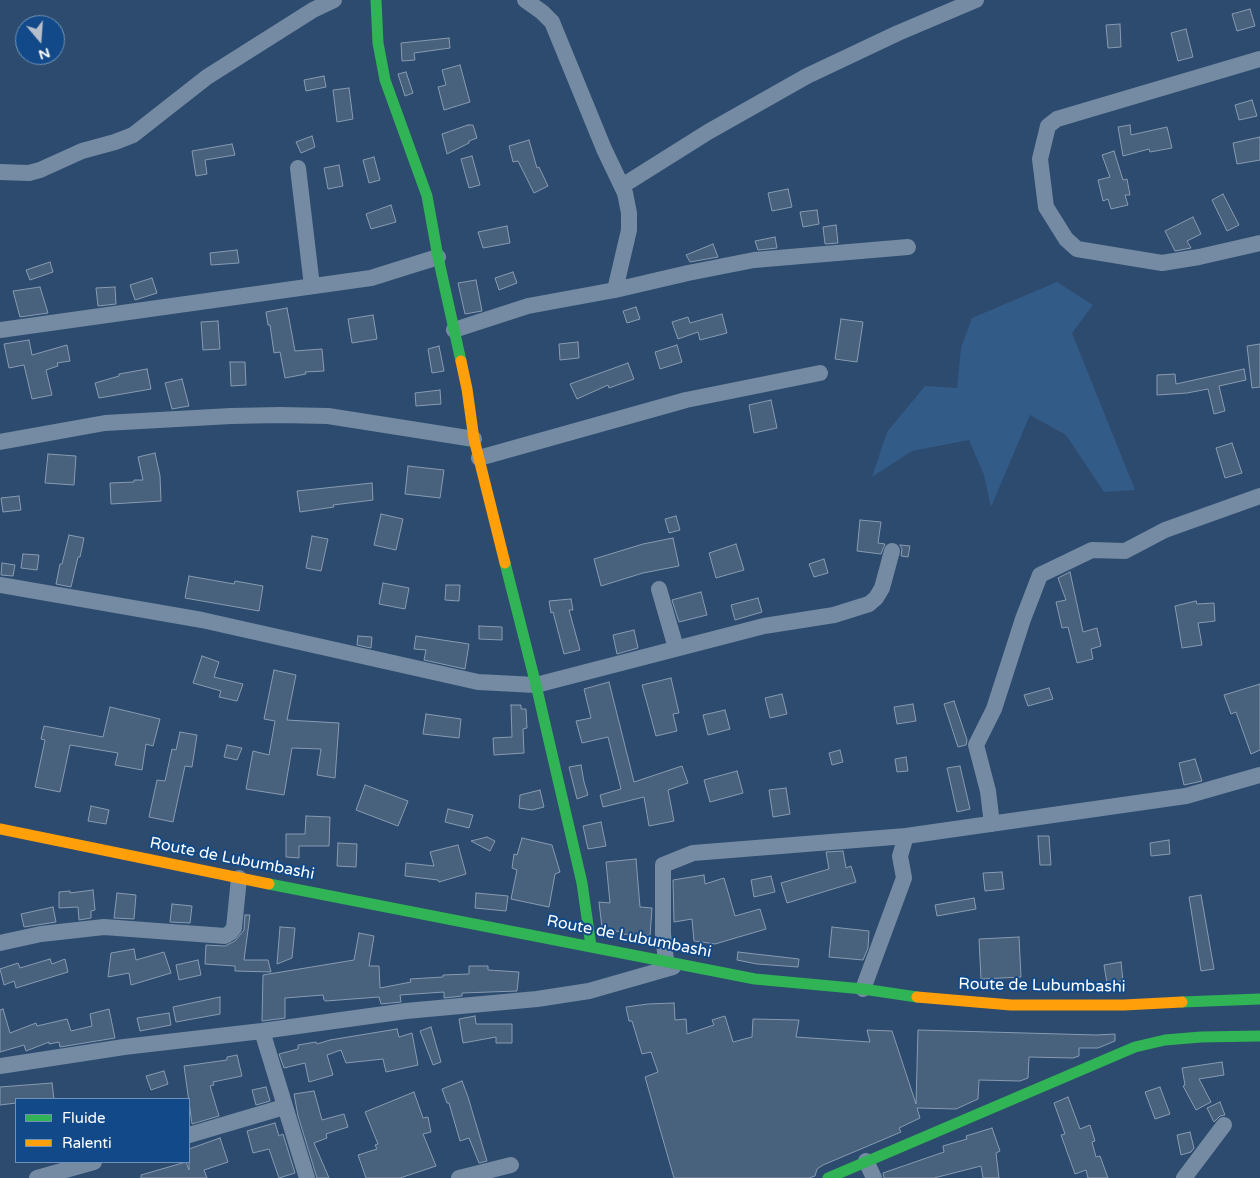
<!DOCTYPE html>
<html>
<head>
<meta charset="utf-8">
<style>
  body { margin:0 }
  #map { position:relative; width:1260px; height:1178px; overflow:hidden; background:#2d4b6e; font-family:"Varela Round",sans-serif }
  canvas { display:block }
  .legend { position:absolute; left:15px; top:1098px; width:175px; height:65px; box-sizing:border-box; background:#124a89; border:1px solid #7192b8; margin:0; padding:6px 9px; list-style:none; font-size:15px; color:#fff }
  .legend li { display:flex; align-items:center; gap:10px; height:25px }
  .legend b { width:25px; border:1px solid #7192b8 }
  .north { position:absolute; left:15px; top:15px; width:50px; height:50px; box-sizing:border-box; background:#124a89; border:1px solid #7192b8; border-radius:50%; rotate:162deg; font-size:14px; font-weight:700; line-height:20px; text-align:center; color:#fff }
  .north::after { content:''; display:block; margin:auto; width:18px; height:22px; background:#b6c0cc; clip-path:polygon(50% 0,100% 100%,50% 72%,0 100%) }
</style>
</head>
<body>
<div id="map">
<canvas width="1260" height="1178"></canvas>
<ul class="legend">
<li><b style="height:6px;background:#30b455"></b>Fluide</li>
<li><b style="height:6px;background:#ff9f0a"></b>Ralenti</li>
</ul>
<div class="north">N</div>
</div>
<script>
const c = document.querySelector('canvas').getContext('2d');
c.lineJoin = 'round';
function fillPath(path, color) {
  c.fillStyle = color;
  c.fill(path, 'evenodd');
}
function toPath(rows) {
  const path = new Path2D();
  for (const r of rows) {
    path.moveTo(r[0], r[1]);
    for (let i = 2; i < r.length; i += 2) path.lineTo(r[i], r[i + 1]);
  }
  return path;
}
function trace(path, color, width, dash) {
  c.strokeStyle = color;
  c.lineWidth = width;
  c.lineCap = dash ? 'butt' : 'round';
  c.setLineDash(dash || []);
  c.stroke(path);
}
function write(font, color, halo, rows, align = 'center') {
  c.font = font + ' "Varela Round",sans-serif';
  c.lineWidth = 4;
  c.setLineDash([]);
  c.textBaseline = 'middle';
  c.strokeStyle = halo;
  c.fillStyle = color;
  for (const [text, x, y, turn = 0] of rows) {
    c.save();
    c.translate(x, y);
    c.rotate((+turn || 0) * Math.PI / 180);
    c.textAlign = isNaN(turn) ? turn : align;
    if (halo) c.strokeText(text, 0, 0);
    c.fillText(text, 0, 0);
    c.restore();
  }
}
const water = toPath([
  [1057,282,1093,305,1072,333,1135,490,1104,492,1066,435,1030,415,991,507,984,475,969,440,912,451,872,477,887,432,925,386,957,388,961,348,972,318]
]);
const building = toPath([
  [1250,9,1255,26,1237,31,1232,14,1250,9],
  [1120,24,1121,47,1108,48,1106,25,1120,24],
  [1186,29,1193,57,1178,61,1171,33,1186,29],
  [449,38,450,48,414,53,415,60,402,61,401,43,449,38],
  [460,65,470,102,444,110,438,87,446,85,442,70,460,65],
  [406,72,413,93,405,96,398,74,406,72],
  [324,76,326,87,306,91,304,80,324,76],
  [349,88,353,119,337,122,333,90,349,88],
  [1252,100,1257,116,1239,120,1235,105,1252,100],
  [468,125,473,125,477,138,469,141,469,143,447,154,442,134,468,125],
  [1130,125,1131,135,1167,127,1172,148,1150,152,1149,149,1123,156,1118,127,1130,125],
  [312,136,315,147,301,153,296,142,312,136],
  [1260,137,1260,160,1237,164,1233,143,1260,137],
  [529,140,537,168,539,167,548,186,534,193,518,161,513,162,509,146,529,140],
  [232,144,235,155,205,160,207,174,196,176,192,151,232,144],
  [1114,151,1123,180,1127,179,1130,195,1125,195,1128,205,1111,209,1108,199,1103,201,1098,180,1110,177,1102,155,1114,151],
  [472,156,480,185,469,188,461,159,472,156],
  [374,157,380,180,369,183,363,160,374,157],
  [339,165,343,186,328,189,324,168,339,165],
  [788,189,792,207,772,211,768,193,788,189],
  [1223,194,1239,225,1227,231,1212,200,1223,194],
  [391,205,396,222,371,229,366,214,391,205],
  [817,210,819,224,803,227,800,212,817,210],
  [1193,217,1201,234,1187,241,1191,248,1175,251,1165,231,1193,217],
  [836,225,838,243,825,244,823,227,836,225],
  [507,226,510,243,483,248,478,232,507,226],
  [775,237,777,248,758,250,755,241,775,237],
  [713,244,718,257,690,262,686,255,713,244],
  [237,250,239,263,211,265,210,253,237,250],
  [50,262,53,272,30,280,26,270,50,262],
  [513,272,517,283,499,290,495,278,513,272],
  [152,278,157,293,135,300,130,285,152,278],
  [476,280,482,311,465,314,458,283,476,280],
  [40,287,48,313,20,317,13,291,40,287],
  [115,287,116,304,98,306,96,288,115,287],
  [636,307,640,319,627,323,623,311,636,307],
  [287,308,295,351,322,349,324,371,305,372,306,374,285,378,280,352,274,353,270,325,268,325,266,312,287,308],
  [722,314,727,333,700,340,698,332,678,339,672,322,688,317,690,323,722,314],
  [373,315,377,339,352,343,348,319,373,315],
  [841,319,863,322,857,362,835,359,841,319],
  [218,321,220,349,203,350,201,322,218,321],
  [29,340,32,355,67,345,70,361,57,363,58,366,46,370,52,395,32,399,24,365,9,368,4,344,29,340],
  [578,342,579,358,560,360,559,344,578,342],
  [1260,344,1260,387,1252,388,1247,346,1260,344],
  [677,345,682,362,660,369,655,352,677,345],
  [439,346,444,371,432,373,428,349,439,346],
  [230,362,245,362,246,385,231,386,230,362],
  [628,363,634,379,609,388,608,385,577,399,570,384,628,363],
  [147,369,151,389,99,398,95,383,119,376,119,374,147,369],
  [1244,369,1246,380,1219,386,1225,411,1214,414,1208,389,1187,393,1157,395,1157,375,1175,374,1176,384,1244,369],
  [182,379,189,406,172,409,165,383,182,379],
  [440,390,441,404,416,406,415,393,440,390],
  [771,400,777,428,754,433,749,405,771,400],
  [1232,443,1242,473,1225,478,1216,448,1232,443],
  [155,453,160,476,161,501,111,504,110,483,134,482,134,480,143,480,138,457,155,453],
  [48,454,76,456,74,485,45,483,48,454],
  [408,466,444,470,440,498,405,494,408,466],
  [372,483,373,500,333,505,334,507,300,512,297,491,372,483],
  [19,496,21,510,3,512,1,498,19,496],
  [381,514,403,519,396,550,374,545,381,514],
  [676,516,680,530,669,533,665,519,676,516],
  [860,520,881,522,878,543,885,544,881,554,857,551,860,520],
  [69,535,84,538,80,557,78,557,71,587,56,584,60,564,62,564,69,535],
  [312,536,328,539,321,571,306,568,312,536],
  [673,538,679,566,643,573,601,586,594,559,643,544,673,538],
  [736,544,744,570,716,578,709,553,736,544],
  [900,545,910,546,908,557,901,556,902,549,900,545],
  [23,554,39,555,37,570,21,568,23,554],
  [824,559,828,573,814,577,809,564,824,559],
  [2,563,15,565,13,576,1,575,2,563],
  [1070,572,1083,632,1097,628,1101,646,1091,649,1093,659,1077,663,1068,627,1062,628,1056,602,1066,600,1058,578,1070,572],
  [189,576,234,584,235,581,263,586,259,611,185,598,189,576],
  [383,583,409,588,405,609,379,604,383,583],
  [446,585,460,585,459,601,445,600,446,585],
  [701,592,707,615,679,622,672,600,701,592],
  [758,598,762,612,735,620,731,605,758,598],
  [571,599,573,610,569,610,580,650,564,654,553,612,551,613,549,601,571,599],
  [1196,601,1197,604,1214,603,1215,621,1198,623,1202,645,1182,648,1175,606,1196,601],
  [479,626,502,627,502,640,479,639,479,626],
  [634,630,638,648,617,654,613,635,634,630],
  [358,636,372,637,371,648,357,645,358,636],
  [416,636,469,644,465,669,424,660,426,650,414,649,416,636],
  [202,656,219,662,214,677,243,684,237,701,219,697,221,691,193,683,202,656],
  [274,670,296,675,287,720,339,723,335,778,317,775,321,749,292,748,284,795,246,789,253,751,269,755,275,721,264,719,274,670],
  [671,678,679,713,673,714,677,731,656,736,642,685,671,678],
  [609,682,634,782,682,766,688,783,668,790,674,821,649,826,644,797,603,807,600,795,621,789,608,737,582,743,576,721,591,718,584,689,609,682],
  [1260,684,1260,750,1251,754,1236,712,1231,714,1224,695,1260,684],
  [1049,688,1053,699,1028,706,1024,695,1049,688],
  [782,694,787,714,770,718,765,698,782,694],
  [954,701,967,740,966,745,958,747,944,704,954,701],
  [913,704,916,721,897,724,894,707,913,704],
  [511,705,521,705,521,709,526,709,527,728,523,729,524,753,494,755,493,738,512,737,511,705],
  [110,707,160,719,153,746,146,744,142,770,115,765,118,753,70,745,60,792,35,787,45,740,41,739,44,726,103,737,110,707],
  [725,710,730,729,708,735,703,715,725,710],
  [426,714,461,719,459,738,423,734,426,714],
  [180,732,197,735,192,767,185,766,173,822,149,817,157,780,165,781,172,749,176,750,180,732],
  [227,745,242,748,237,760,224,757,227,745],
  [840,750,843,762,832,765,829,753,840,750],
  [906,757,908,771,897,772,895,759,906,757],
  [1195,759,1202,781,1184,785,1179,763,1195,759],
  [581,765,584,782,588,795,577,799,569,767,581,765],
  [960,766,970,809,957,812,947,768,960,766],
  [737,771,743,793,710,802,704,780,737,771],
  [365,785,408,801,398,826,356,810,365,785],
  [786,788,790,814,773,817,769,790,786,788],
  [540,790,544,807,532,810,519,808,520,795,540,790],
  [91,806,109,810,106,824,88,821,91,806],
  [448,809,473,815,469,828,445,822,448,809],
  [306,816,330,817,329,846,299,846,299,858,286,857,286,834,305,834,306,816],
  [601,822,606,846,588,849,583,826,601,822],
  [1038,836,1049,836,1051,865,1040,865,1038,836],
  [487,837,495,841,490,851,471,841,487,837],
  [522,838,552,845,560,872,555,874,549,907,511,899,517,870,512,868,514,854,517,855,522,838],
  [1169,840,1170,854,1151,856,1150,843,1169,840],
  [338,843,357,844,356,867,337,866,338,843],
  [458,845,466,874,439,882,438,880,405,876,406,863,434,866,430,852,458,845],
  [843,851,846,868,851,866,856,882,787,903,781,883,829,869,826,852,843,851],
  [636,859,640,907,652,908,650,936,621,934,621,932,602,928,599,902,610,903,606,862,636,859],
  [1002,872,1004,889,985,891,983,873,1002,872],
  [704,875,705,884,724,878,735,916,760,909,766,929,715,944,694,941,692,919,674,922,673,880,704,875],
  [771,876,775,892,754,897,751,880,771,876],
  [93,890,95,910,91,911,91,918,79,920,78,907,59,908,59,892,70,891,70,893,93,890],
  [117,893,136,895,134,919,114,918,117,893],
  [476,893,508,896,506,911,475,908,476,893],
  [1201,895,1214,969,1201,971,1189,897,1201,895],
  [974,898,976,909,937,916,935,905,974,898],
  [172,904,192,906,190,923,170,922,172,904],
  [53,907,56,922,24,927,21,914,53,907],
  [245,915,250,915,244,960,268,960,271,972,235,971,235,966,205,964,206,945,225,946,235,941,244,930,245,915],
  [280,927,295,928,292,958,277,964,280,927],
  [832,927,869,931,868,948,863,960,829,957,832,927],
  [359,933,374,936,369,966,379,966,380,988,411,982,410,979,443,977,443,975,469,974,469,966,488,966,488,970,519,972,517,991,462,993,462,996,444,998,444,992,400,995,401,1002,381,1004,379,997,326,1001,324,1000,323,995,285,998,285,1018,262,1021,263,975,354,960,359,933],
  [1019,937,1021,977,981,979,979,939,1019,937],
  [134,949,136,960,164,952,171,973,131,985,129,973,108,977,111,953,134,949],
  [738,952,799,959,798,967,757,964,737,960,738,952],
  [50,959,52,964,65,959,68,972,16,988,14,981,4,985,0,969,18,963,20,968,50,959],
  [198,960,201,975,179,980,176,965,198,960],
  [1121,962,1123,981,1107,983,1104,965,1121,962],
  [220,997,220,1014,176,1022,173,1007,220,997],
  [674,1003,675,1020,686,1019,687,1034,714,1025,712,1020,725,1016,733,1042,752,1037,753,1019,799,1020,796,1037,870,1042,867,1030,892,1031,916,1104,918,1030,1096,1035,1115,1034,1115,1041,1098,1048,1079,1048,1079,1056,1073,1058,1029,1057,1028,1078,1020,1081,979,1080,978,1099,956,1109,917,1108,920,1118,899,1128,901,1132,823,1165,817,1169,815,1176,809,1178,674,1178,645,1077,658,1072,651,1052,642,1054,632,1021,629,1021,626,1007,648,1004,674,1003],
  [3,1009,10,1033,36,1023,37,1026,67,1019,71,1031,92,1026,90,1014,109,1009,115,1038,60,1047,59,1042,49,1044,49,1042,26,1051,24,1045,0,1052,0,1010,3,1009],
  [169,1013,171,1025,140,1031,137,1018,169,1013],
  [475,1016,476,1024,512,1024,512,1043,496,1043,496,1037,463,1043,459,1019,475,1016],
  [431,1027,441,1062,433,1065,420,1031,431,1027],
  [397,1029,399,1037,412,1033,418,1065,386,1072,383,1059,346,1063,341,1050,327,1055,333,1075,309,1082,305,1063,284,1068,279,1054,298,1049,298,1045,316,1042,317,1044,330,1040,397,1029],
  [237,1055,242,1076,213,1082,214,1085,210,1086,219,1116,192,1124,184,1066,227,1060,227,1057,237,1055],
  [1222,1062,1224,1075,1199,1079,1211,1102,1196,1110,1183,1086,1185,1085,1182,1068,1222,1062],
  [164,1071,168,1084,151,1090,146,1076,164,1071],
  [462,1081,468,1097,487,1161,479,1163,469,1138,460,1141,449,1103,447,1103,442,1089,462,1081],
  [52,1083,54,1099,16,1099,16,1103,0,1105,0,1087,52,1083],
  [266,1087,270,1101,256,1105,252,1090,266,1087],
  [1160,1087,1170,1114,1155,1119,1145,1092,1160,1087],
  [314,1091,322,1120,344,1114,348,1127,326,1134,327,1138,314,1143,329,1178,317,1178,298,1116,294,1094,314,1091],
  [414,1092,423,1118,428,1117,431,1132,423,1134,436,1166,400,1178,366,1178,358,1155,377,1149,375,1145,378,1144,365,1112,414,1092],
  [1068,1097,1080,1129,1090,1125,1095,1141,1092,1142,1096,1157,1100,1156,1108,1178,1088,1178,1086,1170,1075,1174,1061,1135,1065,1134,1054,1103,1068,1097],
  [1220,1102,1225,1115,1220,1116,1214,1122,1207,1108,1220,1102],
  [275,1123,279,1136,283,1134,295,1173,279,1178,269,1149,253,1153,247,1131,275,1123],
  [992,1128,1000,1151,996,1153,999,1178,983,1178,981,1166,934,1178,884,1178,883,1173,944,1152,943,1146,967,1139,966,1136,992,1128],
  [1190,1132,1194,1148,1191,1152,1181,1155,1177,1135,1190,1132],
  [220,1138,228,1162,204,1170,207,1178,141,1178,141,1175,186,1162,189,1170,189,1149,220,1138]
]);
const street = toPath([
  [525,0,542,12,552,22,604,149,625,193,629,213,629,230,615,290],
  [1260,59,1057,119,1048,126,1040,159,1046,207,1066,239,1077,249,1162,263,1199,257,1260,243],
  [298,168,312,286],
  [0,172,29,173,40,170,82,151,115,142,133,135,207,77,313,10,334,0],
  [622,186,708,132,807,76,898,33,976,0],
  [0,330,371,278,438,257],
  [454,330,528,306,615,290,688,273,754,260,908,247],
  [0,442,105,423,231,416,280,415,328,416,474,439],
  [479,458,686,400,820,373],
  [0,585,202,620,478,682,536,685,764,626,834,615,869,604,876,598,882,588,892,551],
  [659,589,676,648],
  [992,824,988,791,976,745,994,709,1023,619,1040,575,1092,550,1125,551,1165,530,1260,496],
  [0,943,41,934,104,927,225,936,230,933,234,928,239,878],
  [666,961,663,934,663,865,693,853,906,836,1186,796,1260,775],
  [863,989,904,878,900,856,906,836],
  [262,1031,307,1178],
  [0,1066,124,1047,262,1031,406,1011,537,999,589,991,673,967],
  [189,1135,284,1107],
  [866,1161,874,1178],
  [37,1178,94,1162],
  [459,1178,511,1165],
  [1184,1178,1224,1125]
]);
const fast = toPath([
  [376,0,378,43,385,80,427,196,438,257,461,361],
  [505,563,536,685,582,883,591,946],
  [269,884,755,979,863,989,917,997],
  [1182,1002,1260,999],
  [828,1178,1135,1047,1165,1040,1201,1037,1260,1036]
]);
const slow = toPath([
  [461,361,467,389,474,439,505,563],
  [0,829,269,884],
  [917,997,1011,1005,1124,1005,1182,1002]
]);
const streetNames = [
  ["Route de Lubumbashi",232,859,11],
  ["Route de Lubumbashi",629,937,11],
  ["Route de Lubumbashi",1042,986,1]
];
fillPath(water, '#325b88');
fillPath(building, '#48617d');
trace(building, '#889bb1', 1);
trace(street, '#748ba3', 16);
trace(fast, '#30b455', 11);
trace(slow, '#ff9f0a', 11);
write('16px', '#fff', '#124a89', streetNames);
</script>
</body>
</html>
